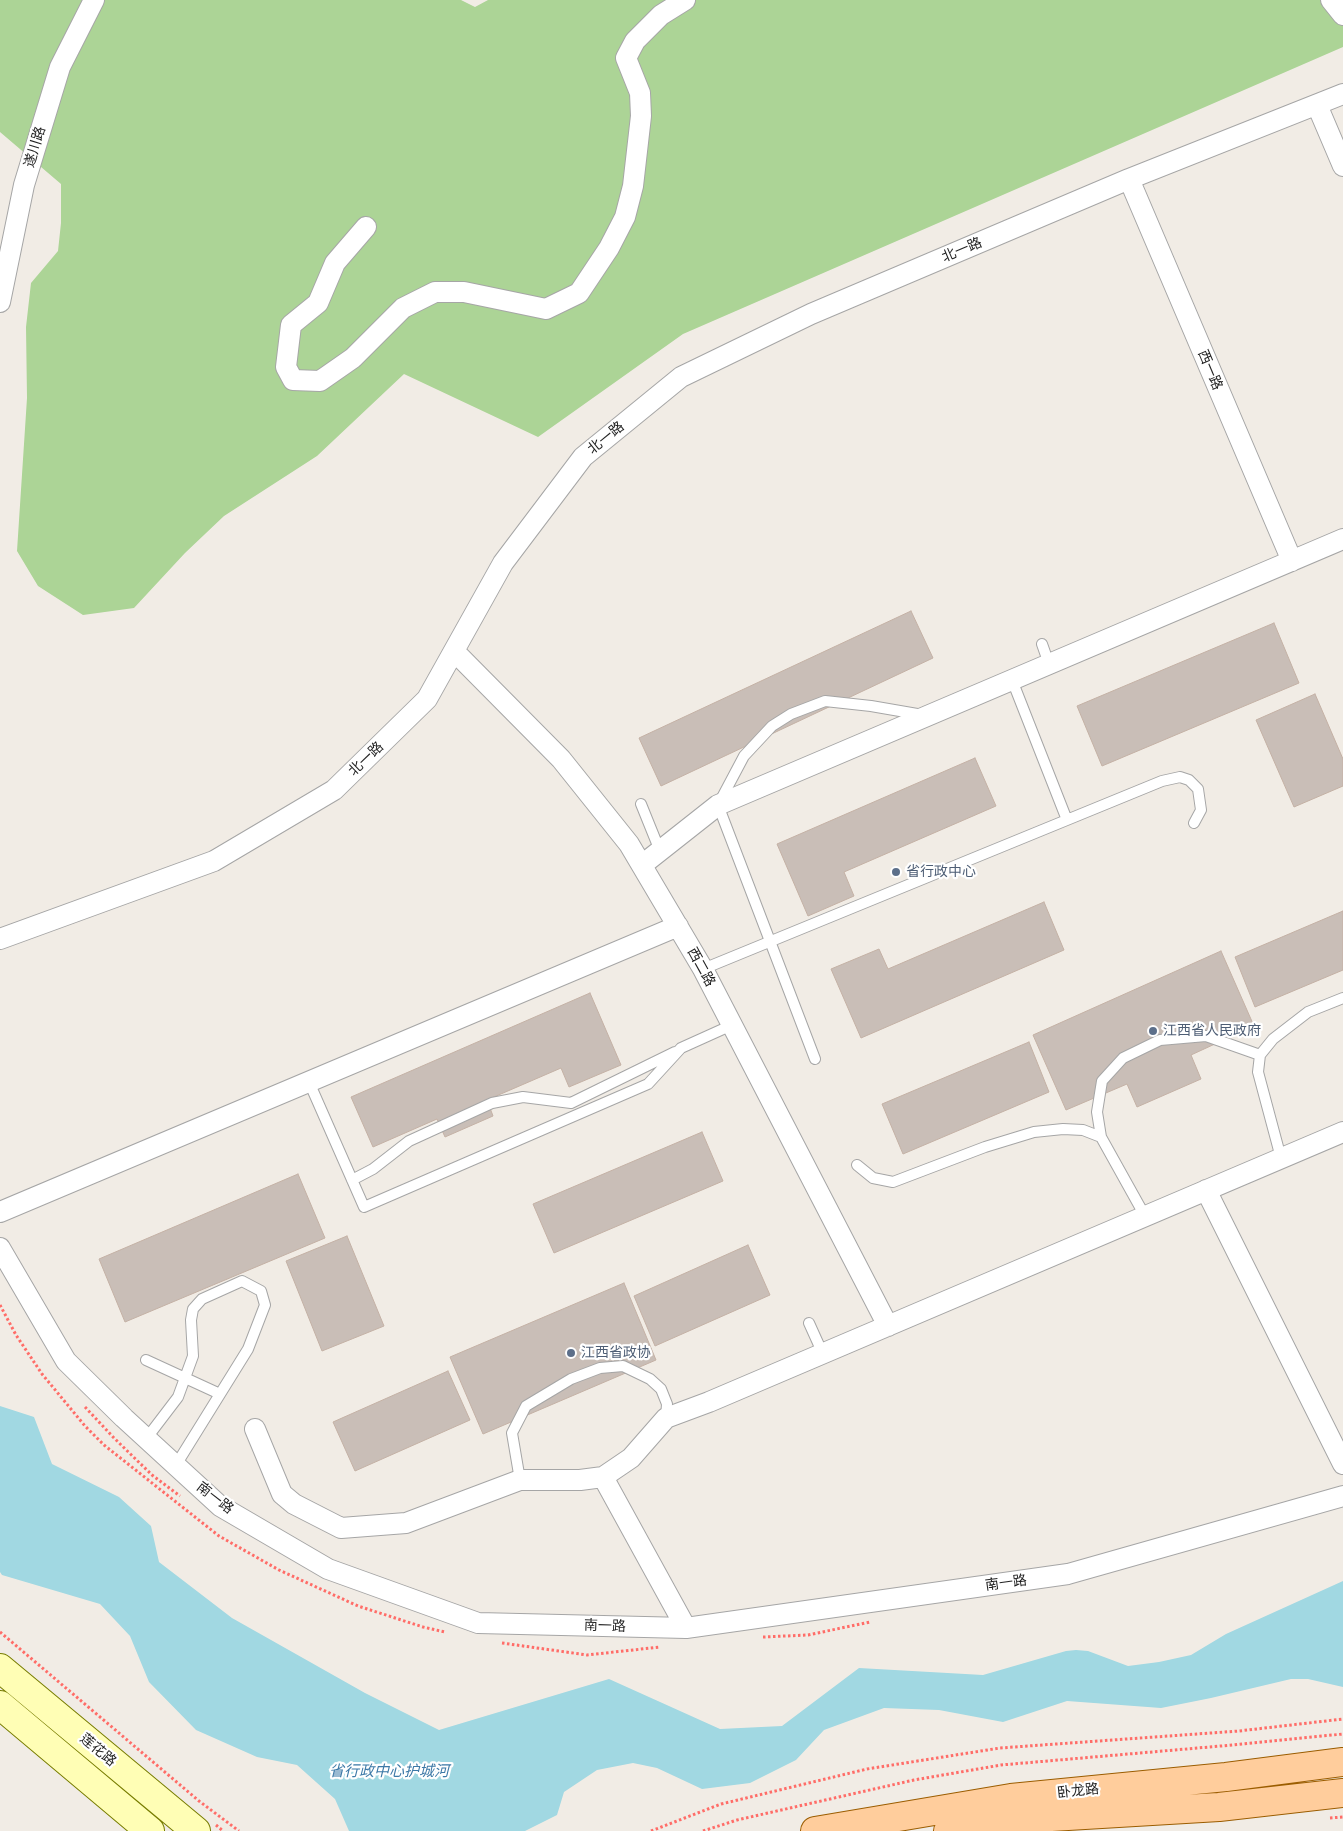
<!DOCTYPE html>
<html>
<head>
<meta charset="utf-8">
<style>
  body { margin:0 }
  canvas { display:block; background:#f1ece5 }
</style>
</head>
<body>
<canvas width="1343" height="1831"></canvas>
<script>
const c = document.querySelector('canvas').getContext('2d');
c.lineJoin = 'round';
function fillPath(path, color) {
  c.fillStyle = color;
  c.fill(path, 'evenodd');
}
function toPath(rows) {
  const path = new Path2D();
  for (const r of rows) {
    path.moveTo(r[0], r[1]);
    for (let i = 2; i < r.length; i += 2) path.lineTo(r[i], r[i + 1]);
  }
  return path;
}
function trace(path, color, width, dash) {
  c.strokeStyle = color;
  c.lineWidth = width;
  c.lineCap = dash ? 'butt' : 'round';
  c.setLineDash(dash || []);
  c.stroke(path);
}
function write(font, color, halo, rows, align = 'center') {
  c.font = font + ' Raleway,"Noto Sans SC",sans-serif';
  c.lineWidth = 4.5;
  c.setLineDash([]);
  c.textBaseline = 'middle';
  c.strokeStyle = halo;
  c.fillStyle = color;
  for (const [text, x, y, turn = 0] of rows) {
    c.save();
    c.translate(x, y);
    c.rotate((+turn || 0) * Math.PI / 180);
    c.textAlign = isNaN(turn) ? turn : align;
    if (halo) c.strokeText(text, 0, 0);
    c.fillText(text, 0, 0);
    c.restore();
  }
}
const forest = toPath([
  [0,0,461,0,475,7,488,0,1343,0,1343,47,683,334,538,437,404,374,317,456,224,516,185,553,134,608,83,615,38,586,17,551,27,398,26,327,31,283,58,251,61,223,61,184,0,132]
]);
const water = toPath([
  [0,1406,34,1417,52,1464,119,1497,151,1526,159,1562,232,1618,365,1693,439,1730,609,1679,720,1729,782,1726,859,1668,983,1675,1066,1651,1076,1650,1088,1651,1128,1666,1159,1662,1191,1655,1226,1634,1343,1581,1343,1687,1308,1679,1291,1679,1211,1698,1161,1708,1067,1701,1003,1722,939,1710,884,1708,824,1730,796,1760,750,1783,702,1789,657,1768,633,1763,597,1770,564,1792,557,1815,525,1831,349,1831,335,1799,297,1765,257,1757,196,1730,149,1682,130,1636,100,1604,2,1575,0,1572]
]);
const building = toPath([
  [911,611,933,658,661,786,639,738,911,611],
  [1274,623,1299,683,1102,766,1077,706,1274,623],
  [1315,694,1343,759,1343,786,1294,807,1256,720,1315,694],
  [975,758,996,806,844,872,854,896,808,916,777,844,975,758],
  [1044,902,1064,950,861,1038,831,969,879,949,888,969,1044,902],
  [1343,911,1343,970,1255,1007,1235,957,1343,911],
  [1221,951,1254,1026,1191,1055,1201,1079,1137,1107,1127,1084,1066,1110,1033,1035,1221,951],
  [590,993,621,1065,569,1087,561,1068,487,1100,493,1116,445,1137,437,1119,373,1147,351,1097,590,993],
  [1029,1042,1049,1092,903,1154,882,1104,1029,1042],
  [702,1132,723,1181,554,1253,533,1204,702,1132],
  [298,1174,325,1238,125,1322,99,1259,298,1174],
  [347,1236,384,1326,322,1351,286,1261,347,1236],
  [748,1245,770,1295,655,1346,634,1296,748,1245],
  [624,1283,656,1360,483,1434,450,1357,624,1283],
  [448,1371,470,1420,355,1471,333,1422,448,1371]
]);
const path = toPath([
  [0,1305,16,1335,42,1374,85,1426,104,1445,219,1536,279,1570,358,1606,423,1627,445,1632],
  [85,1407,114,1438,152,1475,180,1496],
  [0,1632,199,1801,239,1831],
  [763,1637,808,1635,870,1622],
  [502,1643,587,1655,660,1647],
  [1330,1818,1343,1817],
  [216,1825,223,1831],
  [651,1831,721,1804,867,1769,1000,1748,1239,1731,1343,1719],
  [703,1831,737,1820,914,1780,1001,1765,1221,1746,1343,1734]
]);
const service = toPath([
  [1042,644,1049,664],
  [1012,680,1067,820],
  [641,804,660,851],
  [703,969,1162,781,1180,777,1189,780,1198,789,1201,810,1194,823],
  [815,1059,718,805,744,756,772,726,791,714,825,701,871,706,923,715],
  [309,1082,364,1207,648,1084,681,1048,732,1025],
  [1101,1137,1097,1112,1102,1081,1123,1058,1160,1040,1206,1036,1260,1055],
  [1281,1158,1258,1072,1260,1055,1273,1039,1308,1012,1343,998],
  [857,1165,873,1178,893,1182,985,1147,1034,1132,1063,1129,1083,1130,1101,1137,1145,1216],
  [352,1180,373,1169,409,1141,492,1103,523,1097,571,1103,675,1052],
  [809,1323,823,1354],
  [146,1360,220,1394],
  [146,1439,178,1397,193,1356,191,1320,193,1309,202,1299,242,1281,261,1291,265,1305,248,1349,176,1465],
  [520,1480,512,1433,526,1406,571,1379,600,1368,623,1366,650,1379,661,1389,667,1404,666,1418]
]);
const minor = toPath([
  [1331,0,1343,15],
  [1317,105,1343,166],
  [1129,179,1292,561],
  [366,227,335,263,318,303,291,325,286,367,293,380,320,381,353,358,403,308,435,292,464,292,546,309,579,293,609,248,625,217,633,186,641,116,640,93,626,58,635,41,661,15,685,0],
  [0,302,24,185,60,67,94,0],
  [454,651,561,759,629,844,703,969,888,1326],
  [642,865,718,805,1343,539],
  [0,939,214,861,334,790,427,699,503,563,583,457,681,377,811,314,1129,179,1343,94],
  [1206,1190,1343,1464],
  [0,1212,678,926],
  [0,1248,66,1361,124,1418,220,1506,328,1569,478,1623,686,1628,1068,1574,1343,1496],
  [255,1429,282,1494,294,1504,341,1528,406,1523,520,1480,580,1480,603,1477,631,1458,666,1418,709,1402,1343,1132],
  [603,1477,686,1628]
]);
const secondary = toPath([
  [0,1668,196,1831],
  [0,1705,150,1831]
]);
const primary = toPath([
  [815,1831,1011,1798,1226,1777,1343,1762],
  [948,1831,1018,1819,1219,1807,1343,1793]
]);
const markers = [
  [896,872,5,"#5c6f8a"],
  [1153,1031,5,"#5c6f8a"],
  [571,1353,5,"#5c6f8a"]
];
const streetNames = [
  ["遂川路",35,147,-73],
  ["北一路",962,250,-23],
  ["西一路",1210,370,67],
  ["北一路",606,438,-39],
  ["北一路",366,759,-44],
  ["西二路",701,967,61],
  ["南一路",215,1498,38],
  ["南一路",1006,1583,-8],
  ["南一路",605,1626,2],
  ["莲花路",98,1750,40],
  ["卧龙路",1078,1791,-6]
];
const serviceNames = [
  ["省行政中心",906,872],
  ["江西省人民政府",1163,1031],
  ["江西省政协",581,1353]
];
const waterNames = [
  ["省行政中心护城河",389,1771]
];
fillPath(forest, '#acd496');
fillPath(water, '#a1d8e2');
fillPath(building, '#c9beb7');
trace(building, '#c4b1a5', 1);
trace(service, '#a6a6a6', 12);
trace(minor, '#a6a6a6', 22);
trace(secondary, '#787d00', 30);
trace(primary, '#9b5d00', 30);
trace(path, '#ff6d68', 3, [2.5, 2.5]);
trace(service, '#fff', 10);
trace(minor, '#fff', 20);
trace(secondary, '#fffeb5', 28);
trace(primary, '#ffcd9c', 28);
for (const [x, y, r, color] of markers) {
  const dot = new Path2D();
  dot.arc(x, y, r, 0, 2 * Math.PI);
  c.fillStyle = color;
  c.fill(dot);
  trace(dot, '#fff', 2);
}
write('14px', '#1f1f1f', '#fff', streetNames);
write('14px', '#4e5e75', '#fff', serviceNames, 'left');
write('italic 15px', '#3d79a7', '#fff', waterNames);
</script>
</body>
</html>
